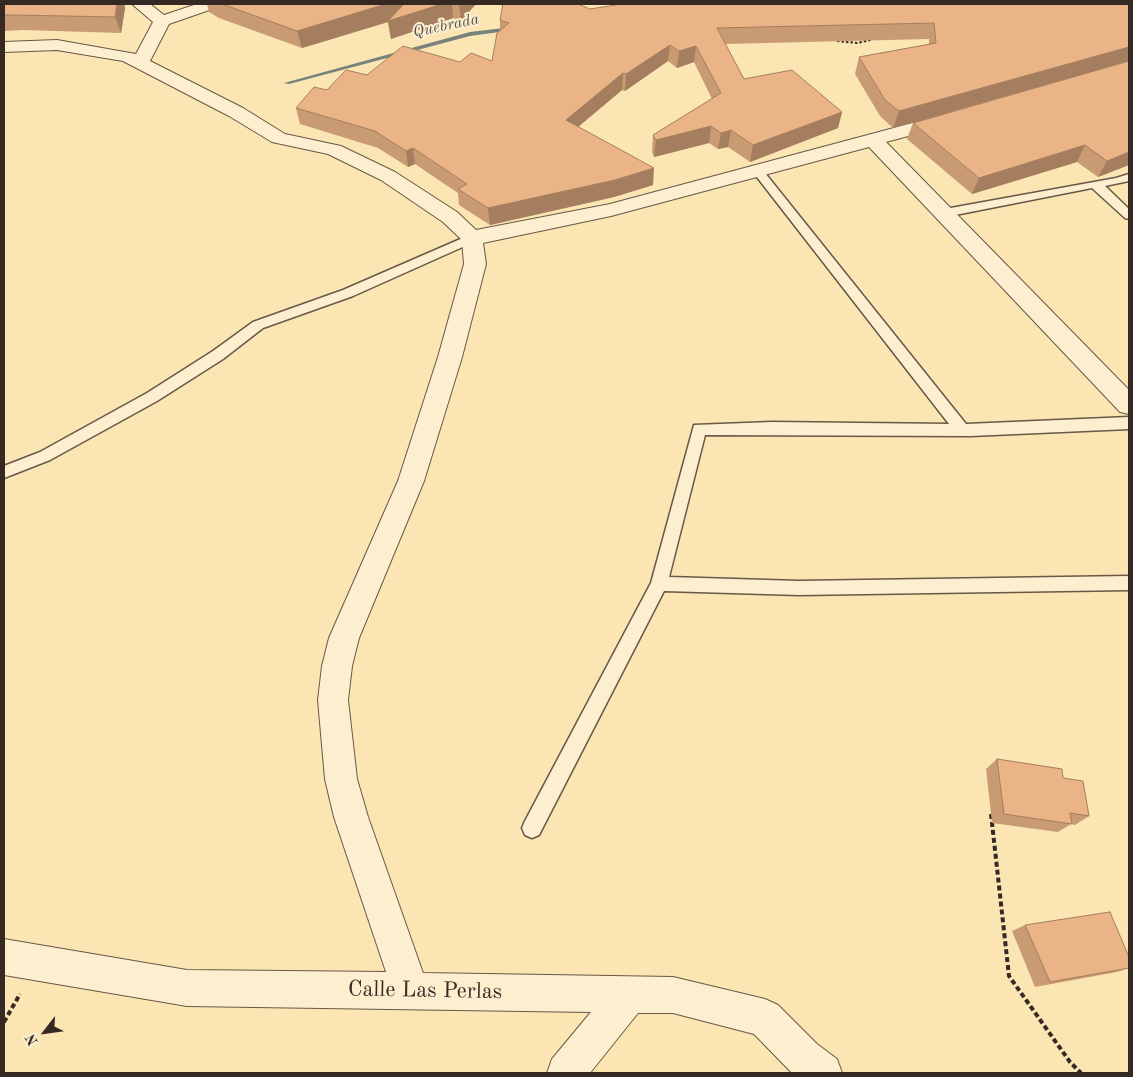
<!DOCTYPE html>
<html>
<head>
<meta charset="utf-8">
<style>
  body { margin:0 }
  #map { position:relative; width:1133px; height:1077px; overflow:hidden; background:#fae5b3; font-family:"Old Standard TT",serif }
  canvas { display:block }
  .frame { position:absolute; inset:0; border:5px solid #362923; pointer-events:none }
  .north { position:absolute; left:20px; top:1007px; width:50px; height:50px; -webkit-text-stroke:4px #fceece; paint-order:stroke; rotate:240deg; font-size:14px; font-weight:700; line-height:20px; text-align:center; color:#362923 }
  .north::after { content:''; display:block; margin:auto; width:18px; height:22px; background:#362923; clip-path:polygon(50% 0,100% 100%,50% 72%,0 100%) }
</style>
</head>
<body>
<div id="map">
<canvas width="1133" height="1077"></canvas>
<div class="frame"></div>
<div class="north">N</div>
</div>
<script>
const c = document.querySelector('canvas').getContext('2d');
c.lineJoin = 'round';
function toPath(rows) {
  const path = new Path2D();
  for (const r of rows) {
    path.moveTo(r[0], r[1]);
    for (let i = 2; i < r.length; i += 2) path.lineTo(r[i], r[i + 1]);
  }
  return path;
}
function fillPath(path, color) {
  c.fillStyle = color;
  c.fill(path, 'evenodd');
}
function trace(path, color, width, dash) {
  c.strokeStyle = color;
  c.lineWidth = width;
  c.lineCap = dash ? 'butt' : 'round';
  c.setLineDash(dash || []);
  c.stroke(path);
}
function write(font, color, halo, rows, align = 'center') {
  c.font = font + ' "Old Standard TT",serif';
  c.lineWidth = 4;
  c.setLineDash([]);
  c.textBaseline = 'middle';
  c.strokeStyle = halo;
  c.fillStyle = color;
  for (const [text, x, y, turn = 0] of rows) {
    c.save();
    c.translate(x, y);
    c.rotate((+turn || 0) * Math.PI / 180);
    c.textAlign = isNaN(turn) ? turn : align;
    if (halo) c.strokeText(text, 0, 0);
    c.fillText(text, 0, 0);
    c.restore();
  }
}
const stream = toPath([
  [512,27,515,29,514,30,470,36,289,84,284,83,470,32,512,27]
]);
const pathFar1 = toPath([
  [837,41,857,43,871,40]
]);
const path = toPath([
  [991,814,1009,976,1070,1062,1081,1073],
  [4,1022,20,994]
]);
const lane = toPath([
  [757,166,761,168,966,424,1129,417,1129,429,971,436,705,435,669,577,799,581,1129,576,1129,590,799,595,664,591,539,835,532,838,525,835,522,828,525,821,651,583,694,425,772,422,949,424,753,172,751,170,753,168,757,166],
  [1129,174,1129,181,1105,186,1129,209,1129,219,1125,218,1092,188,945,217,939,213,945,209,1116,178,1129,174],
  [472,234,478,238,476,241,353,296,263,328,223,359,157,401,50,460,4,478,4,466,40,452,147,393,213,351,253,322,343,290,472,234]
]);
const street = toPath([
  [132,4,150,4,164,15,197,4,220,4,218,7,169,24,150,61,243,108,285,134,341,146,395,172,457,212,476,230,610,204,946,114,953,116,955,120,953,124,886,142,1129,390,1129,414,1120,412,869,147,611,216,483,243,486,264,462,357,424,481,359,638,352,666,348,700,357,779,368,817,423,973,673,977,765,999,778,1005,817,1044,837,1059,842,1073,792,1073,754,1034,673,1013,638,1013,590,1073,547,1073,552,1059,591,1012,187,1006,4,975,4,939,187,970,386,972,334,817,325,779,318,700,322,666,329,638,398,481,438,357,464,264,462,240,443,222,381,180,328,154,272,142,229,116,123,61,57,50,4,52,4,42,57,40,136,54,153,22,132,4]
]);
const wall = toPath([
  [4,4,124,4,125,8,121,33,23,30,4,31],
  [207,4,476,4,461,21,453,18,391,39,388,22,302,48,219,18,209,12],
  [1129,4,1129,61,893,128,880,116,855,74,859,57,929,44,929,39,725,44,744,79,842,112,838,128,750,162,728,147,718,149,709,143,654,157,652,152,653,135,712,99,694,62,677,68,668,61,625,91,622,90,578,127,653,185,614,197,490,225,459,205,458,193,415,164,408,167,378,148,300,124,296,108,327,90,367,75,460,62,492,61,500,30,500,20,590,9],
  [1129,61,1129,165,1098,177,1077,162,972,194,907,139,913,123],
  [997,759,1063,778,1089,816,1075,825,1071,824,1058,832,992,823,986,769],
  [1025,925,1129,957,1129,968,1117,972,1035,987,1012,931]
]);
const shadedWall = toPath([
  [117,4,124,4,125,8,121,33,115,17],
  [386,4,452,4,453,18,391,39,388,22,302,48,297,31],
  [459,4,476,4,461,21],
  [670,45,668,61,625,91,626,74],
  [696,46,694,62,677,68,679,51],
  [1129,47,1129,61,893,128,899,111],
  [623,73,622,90,566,137,566,120],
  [842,112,838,128,750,162,753,145],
  [711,126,709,143,654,157,656,140],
  [731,130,728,147,718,149,721,133],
  [1085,145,1077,162,972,194,979,178],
  [413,148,415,164,408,167,406,151],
  [1129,152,1129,165,1098,177,1107,161],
  [654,168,653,185,614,197,490,225,488,208]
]);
const building = toPath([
  [4,4,117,4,115,17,15,15,4,15,4,4],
  [222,4,386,4,297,31,222,4],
  [404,4,442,4,388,21,404,4],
  [503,4,578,4,590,9,622,4,1129,4,1129,47,899,111,885,100,859,57,936,43,934,23,717,28,744,79,792,70,842,112,753,145,731,130,721,133,711,126,656,140,653,135,721,93,696,46,679,51,670,45,626,74,623,73,566,120,654,168,615,180,488,208,458,189,467,184,413,148,406,151,375,131,296,108,314,87,327,90,346,70,367,75,403,46,460,62,471,53,492,61,497,33,509,23,500,20,503,4],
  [1129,61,1129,152,1107,161,1085,145,979,178,913,123,1129,61],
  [997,759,1062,769,1063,778,1083,781,1089,816,1070,813,1072,824,1004,814,997,759],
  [1110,912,1129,957,1129,968,1050,982,1025,925,1110,912]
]);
const farWaternames = [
  ["Quebrada",446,26,-12]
];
const nearStreetnames = [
  ["Calle Las Perlas",425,991,1]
];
fillPath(stream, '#76827b');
trace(lane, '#675847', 3);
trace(street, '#675847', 2);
trace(pathFar1, '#362923', 2, [2.5, 2]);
trace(path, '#362923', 4, [5, 3]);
fillPath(lane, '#fceece');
fillPath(street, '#fceece');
fillPath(wall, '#c99b73');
fillPath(shadedWall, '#a47e5e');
fillPath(building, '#eab486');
trace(building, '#a47e5e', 1);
write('italic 16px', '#56554f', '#fceece', farWaternames);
write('22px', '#362923', '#fceece', nearStreetnames);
</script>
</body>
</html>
